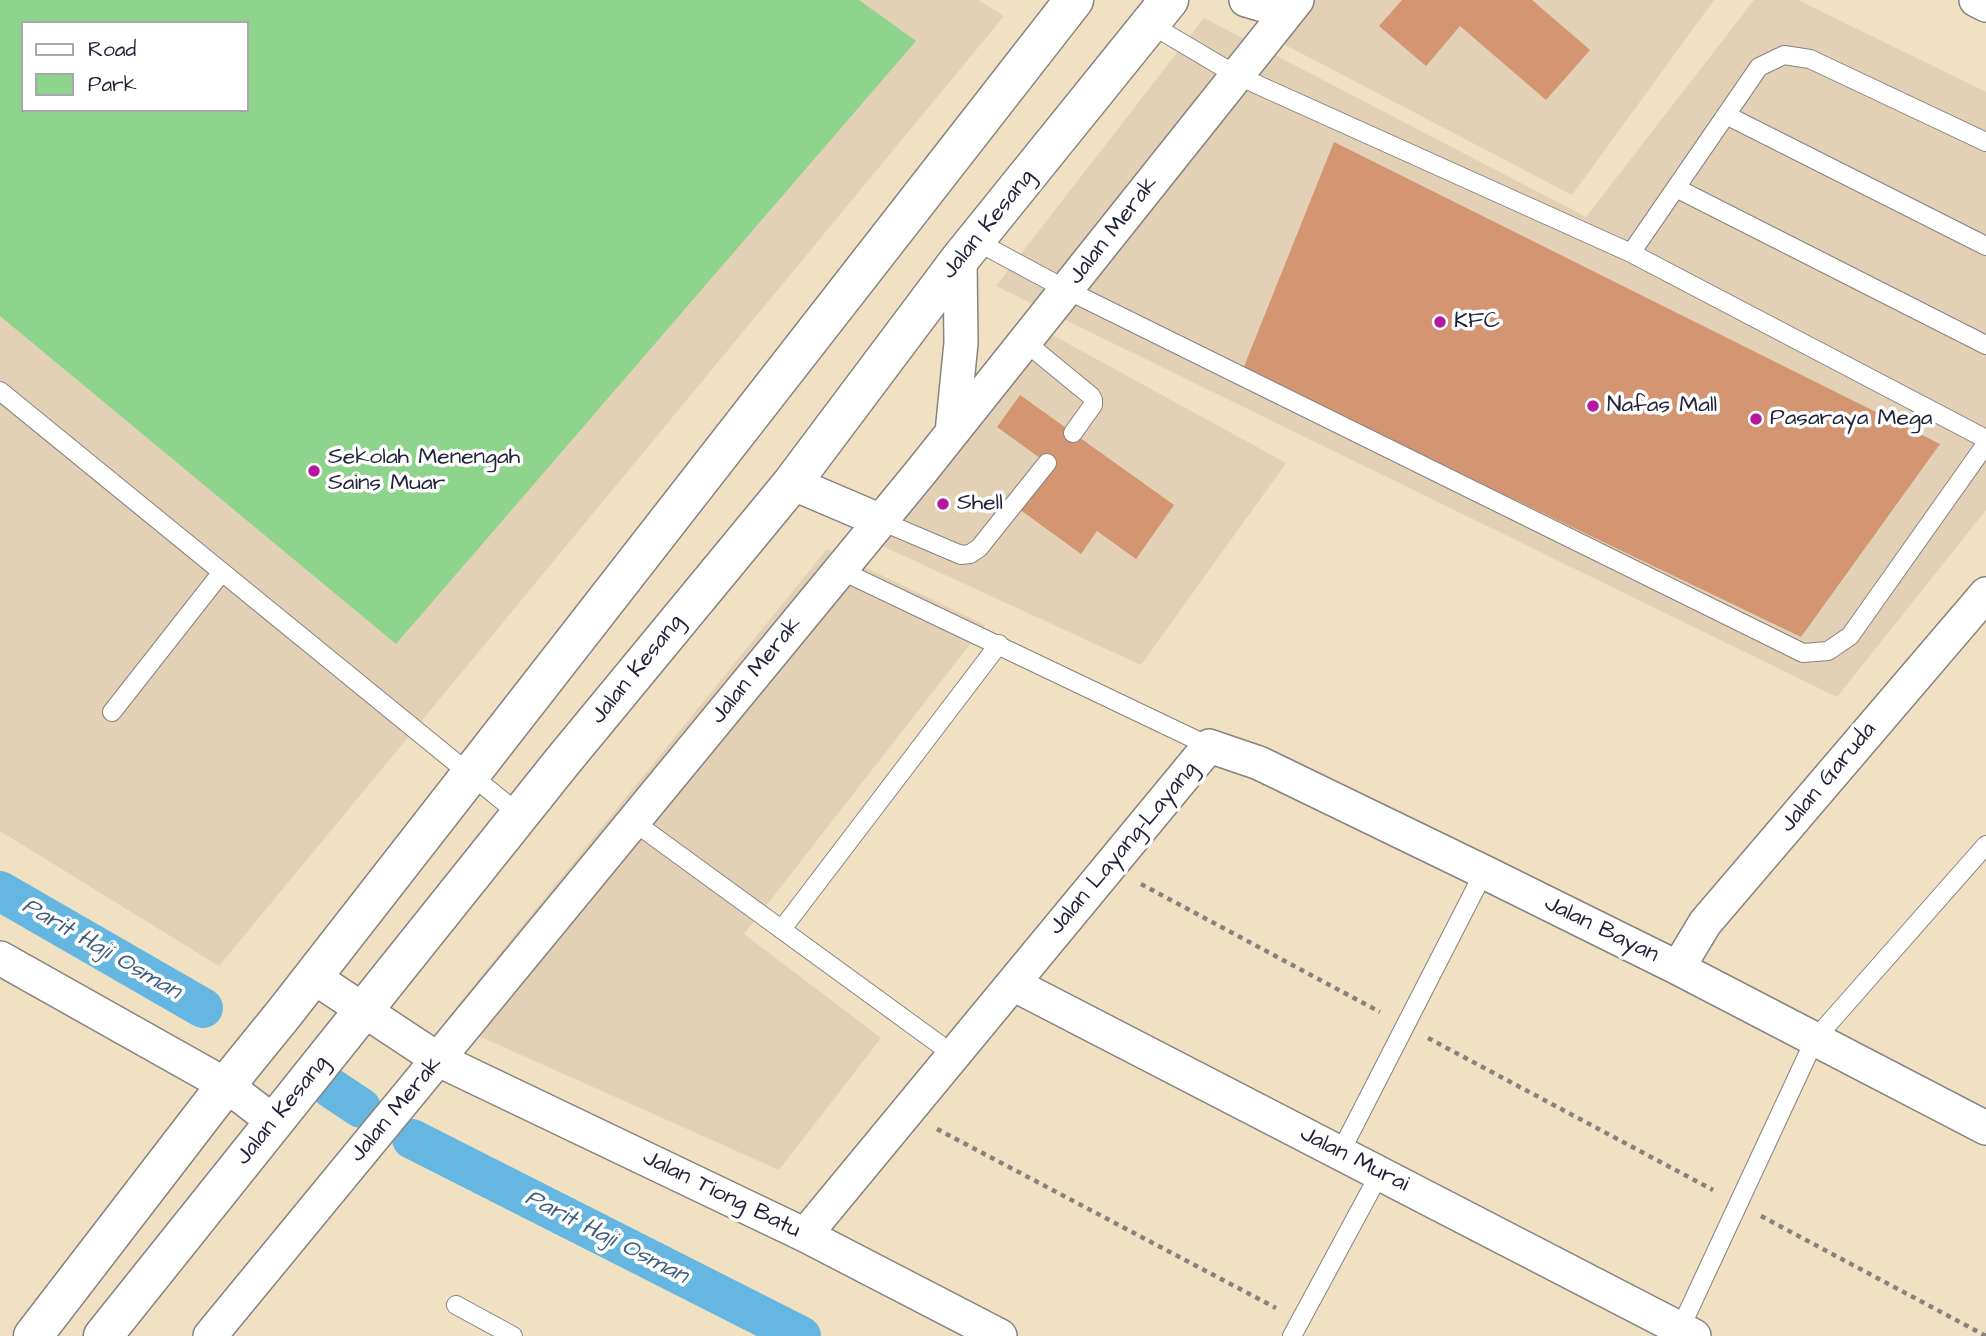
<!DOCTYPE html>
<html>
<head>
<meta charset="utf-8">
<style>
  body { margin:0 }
  #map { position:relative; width:1986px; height:1336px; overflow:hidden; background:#efe1c2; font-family:"Architects Daughter",sans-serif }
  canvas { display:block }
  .legend { position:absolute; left:21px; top:21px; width:228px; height:91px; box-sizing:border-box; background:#fff; border:2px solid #a7a7b1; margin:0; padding:9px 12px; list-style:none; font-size:21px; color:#22223b }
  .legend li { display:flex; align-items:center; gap:14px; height:35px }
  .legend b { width:35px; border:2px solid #a7a7b1 }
</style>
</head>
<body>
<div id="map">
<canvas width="1986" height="1336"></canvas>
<ul class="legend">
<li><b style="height:9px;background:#fff"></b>Road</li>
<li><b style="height:19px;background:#8fd48d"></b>Park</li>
</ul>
</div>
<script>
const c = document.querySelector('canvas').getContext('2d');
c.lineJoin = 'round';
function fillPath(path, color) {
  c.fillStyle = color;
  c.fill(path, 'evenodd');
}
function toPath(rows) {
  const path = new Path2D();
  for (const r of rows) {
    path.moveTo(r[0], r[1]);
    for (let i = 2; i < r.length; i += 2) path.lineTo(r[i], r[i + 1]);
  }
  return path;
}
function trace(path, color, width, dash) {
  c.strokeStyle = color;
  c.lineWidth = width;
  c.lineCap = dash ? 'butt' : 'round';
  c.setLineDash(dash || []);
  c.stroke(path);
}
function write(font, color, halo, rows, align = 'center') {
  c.font = font + ' "Architects Daughter",sans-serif';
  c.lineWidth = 7;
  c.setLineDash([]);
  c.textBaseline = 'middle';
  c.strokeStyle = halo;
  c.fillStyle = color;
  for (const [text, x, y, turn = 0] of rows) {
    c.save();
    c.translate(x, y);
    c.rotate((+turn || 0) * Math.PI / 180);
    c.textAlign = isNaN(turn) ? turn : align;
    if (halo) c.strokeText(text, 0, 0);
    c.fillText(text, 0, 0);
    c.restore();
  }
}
const built = toPath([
  [0,0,978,0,1004,16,219,966,0,831],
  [23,23,247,23,247,110,23,110],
  [1278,0,1714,0,1572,195,1255,29],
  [1754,0,1798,0,1986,92,1986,510,1837,697,996,286,1204,18,1586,217],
  [1025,320,1286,463,1141,665,854,533],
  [827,549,985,625,744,934,881,1038,779,1170,445,1021]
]);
const green = toPath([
  [0,0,859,0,916,41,396,644,0,316],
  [23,23,247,23,247,110,23,110]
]);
const canal = toPath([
  [0,891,203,1008],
  [331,1088,361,1108],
  [412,1139,801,1336]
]);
const building = toPath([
  [1402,0,1532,0,1590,50,1546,100,1460,26,1426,66,1379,26],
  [1334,142,1940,444,1801,637,1243,369],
  [1020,395,1174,505,1136,559,1097,531,1081,554,1015,506,1047,463,997,427]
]);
const path = toPath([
  [1141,884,1380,1012],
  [1428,1038,1713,1190],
  [937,1129,1276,1308],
  [1761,1216,1986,1336]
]);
const lane = toPath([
  [1150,24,1236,75,1631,253,1986,439],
  [1726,115,1986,246],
  [1676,188,1986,345],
  [976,241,1067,290,1803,653,1828,651,1850,636,1986,444],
  [1631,253,1759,67,1784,55,1810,59,1986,142],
  [1024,341,1091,396,1093,400,1093,405,1073,433],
  [0,391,520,815],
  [881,521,961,555,970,554,979,548,1047,463],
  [840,570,1209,746],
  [112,712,222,572],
  [634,822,954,1055],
  [782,929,999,644],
  [1340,1153,1484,872],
  [456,1305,513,1336],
  [1680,1329,1815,1039,1986,845],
  [1292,1336,1380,1173]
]);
const street = toPath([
  [1246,0,1287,12],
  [1976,0,1986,5],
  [952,433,961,343,960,259],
  [792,483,881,521],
  [0,958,226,1085,274,1122],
  [1678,968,1705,923,1986,594],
  [312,976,439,1060,805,1235,1000,1336],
  [1013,984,1694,1336],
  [805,1235,1209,746,1259,763,1484,872,1678,968,1986,1128],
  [210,1336,920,473,1297,0]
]);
const primary = toPath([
  [33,1336,226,1085,286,1011,1074,0],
  [103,1336,562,762,792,483,960,259,1169,0]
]);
const markers = [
  [1440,322,7,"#b5179e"],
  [1593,406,7,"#b5179e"],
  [1756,419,7,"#b5179e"],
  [314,471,7,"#b5179e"],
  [943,504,7,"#b5179e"]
];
const streetNames = [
  ["Jalan Kesang",989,225,-51],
  ["Jalan Merak",1114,231,-52],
  ["Jalan Kesang",638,670,-51],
  ["Jalan Merak",757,671,-51],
  ["Jalan Garuda",1829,778,-50],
  ["Jalan Layang-Layang",1124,849,-50],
  ["Jalan Bayan",1601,930,26],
  ["Jalan Merak",397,1110,-50],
  ["Jalan Kesang",283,1111,-51],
  ["Jalan Murai",1354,1160,27],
  ["Jalan Tiong Batu",721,1195,26]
];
const poiNames = [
  ["KFC",1454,322],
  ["Nafas Mall",1607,406],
  ["Pasaraya Mega",1770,419],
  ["Sekolah Menengah",328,458],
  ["Sains Muar",328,484],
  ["Shell",957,504]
];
const waterNames = [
  ["Parit Haji Osman",101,950,30],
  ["Parit Haji Osman",606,1238,27]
];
fillPath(built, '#e2d1b5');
fillPath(green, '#8fd48d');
trace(canal, '#65b6e0', 40);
fillPath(building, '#d49573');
trace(lane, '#88827e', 20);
trace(street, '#88827e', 36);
trace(primary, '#88827e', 41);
trace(path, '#88827e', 4.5, [5, 5]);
trace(lane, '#fff', 18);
trace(street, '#fff', 33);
trace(primary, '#fff', 38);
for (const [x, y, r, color] of markers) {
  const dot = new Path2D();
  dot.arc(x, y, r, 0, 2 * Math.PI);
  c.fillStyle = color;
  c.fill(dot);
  trace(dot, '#fff', 2.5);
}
write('23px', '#22223b', '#fff', streetNames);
write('23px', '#22223b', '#fff', poiNames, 'left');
write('italic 24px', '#3d5d7d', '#fff', waterNames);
</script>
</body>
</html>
